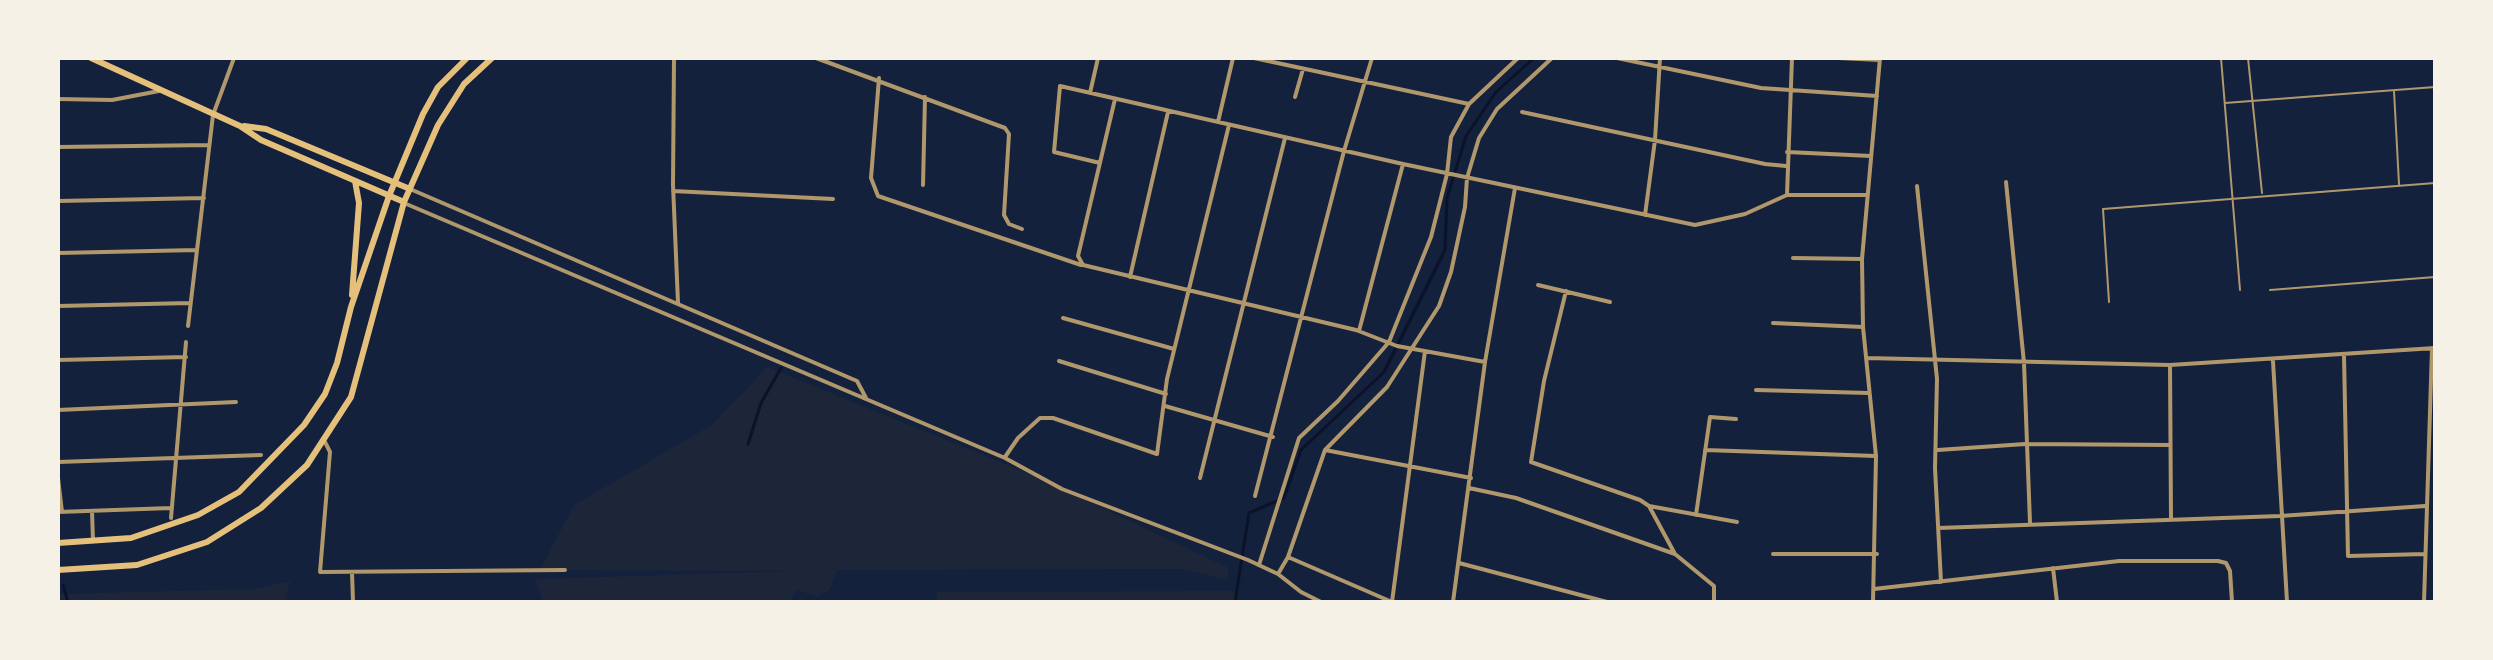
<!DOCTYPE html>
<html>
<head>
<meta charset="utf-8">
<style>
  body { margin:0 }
  #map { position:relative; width:2493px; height:660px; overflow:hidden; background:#14213d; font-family:"Varela Round",sans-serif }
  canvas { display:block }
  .frame { position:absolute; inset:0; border:60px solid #f6f1e7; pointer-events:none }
</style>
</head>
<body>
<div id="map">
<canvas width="2493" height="660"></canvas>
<div class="frame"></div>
</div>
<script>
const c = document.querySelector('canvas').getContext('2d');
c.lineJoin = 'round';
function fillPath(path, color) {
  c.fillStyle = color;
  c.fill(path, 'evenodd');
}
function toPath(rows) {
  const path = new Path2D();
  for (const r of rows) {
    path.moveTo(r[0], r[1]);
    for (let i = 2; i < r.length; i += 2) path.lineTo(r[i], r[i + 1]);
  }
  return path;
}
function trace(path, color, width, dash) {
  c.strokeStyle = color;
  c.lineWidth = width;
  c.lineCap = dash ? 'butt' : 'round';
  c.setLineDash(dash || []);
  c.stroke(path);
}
const green = toPath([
  [767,367,1032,475,1229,568,1227,580,1183,569,837,570,830,589,817,597,797,590,790,602,543,602,535,579,796,571,540,570,574,505,712,425],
  [290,581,285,602,58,602,58,594,255,589],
  [1236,591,1233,602,937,602,937,592]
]);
const stream = toPath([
  [748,444,761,403,781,368],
  [63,585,68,602],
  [1235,602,1249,513,1284,498,1301,450,1384,372,1445,250,1447,198,1466,136,1496,92,1534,58]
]);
const service = toPath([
  [2221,58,2240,290],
  [2248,58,2262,193],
  [2394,91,2399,184],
  [2225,103,2435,87],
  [2270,290,2435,277],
  [2109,302,2103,209,2435,183]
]);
const minor = toPath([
  [674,58,673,185,678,303],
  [816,58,1005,128,1009,134,1004,215,1009,224,1022,229],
  [1254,58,1469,104],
  [1617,58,1761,88,1877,96],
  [1838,58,1880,60],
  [879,78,871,178,878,196,1081,265],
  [1090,93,1098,58],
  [1295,97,1303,69],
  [58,99,112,100,159,91],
  [1115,99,1078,256,1083,265,1356,330,1397,346,1485,362],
  [1522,112,1765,164,1786,166],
  [1218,122,1233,58],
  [58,147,209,145],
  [1787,152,1871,156],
  [1100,163,1054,152,1060,86,1403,164,1695,225,1745,214,1787,195,1866,195],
  [2006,182,2024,363,2030,523],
  [923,185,925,97],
  [1917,186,1937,379,1935,468,1941,582],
  [410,189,857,381,866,398],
  [673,191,833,199],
  [1787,195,1792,58],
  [58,201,204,198],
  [404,203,1005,458,1062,489,1248,560,1278,574,1301,592,1321,602],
  [1645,215,1655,140,1660,58],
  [58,253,197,250],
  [1793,258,1862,259],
  [1130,277,1168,112],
  [1538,285,1610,302],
  [1566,291,1544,381,1531,462,1640,500,1649,506,1675,554,1714,586,1714,602],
  [58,306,190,303],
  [1063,318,1174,349],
  [1773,323,1863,327],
  [188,326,213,115,234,58],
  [1359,331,1403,164],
  [2344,356,2348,556,2425,554],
  [1866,358,2170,365,2435,348],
  [58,360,186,357],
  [1059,361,1166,394],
  [2273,361,2287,602],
  [2170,365,2171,519],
  [1756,390,1869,393],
  [1165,406,1273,437],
  [58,410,236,402],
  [325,442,330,452,320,572,565,570],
  [1325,450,1471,478],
  [1705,450,1876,456],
  [1938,450,2025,444,2170,445],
  [1005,457,1018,438,1040,418,1053,418,1157,454,1167,379,1229,125],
  [58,462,261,455],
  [58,478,62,512],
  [1200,478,1285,138],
  [1469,488,1516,498,1675,554],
  [1255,496,1344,151,1372,58],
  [1649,506,1737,522],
  [92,511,93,541],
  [58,512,171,508],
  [1696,515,1710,417,1736,419],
  [171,518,186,342],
  [1938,528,2280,516,2425,506],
  [1773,554,1877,554],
  [1288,557,1392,602],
  [1459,563,1607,602],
  [1259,565,1299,438,1338,401,1389,342,1431,237,1447,174,1451,137,1469,104,1518,58],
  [2053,568,2057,602],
  [352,572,353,602],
  [1278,574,1288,557,1325,450,1387,387,1439,306,1451,272,1465,207,1467,178,1479,138,1497,109,1552,58],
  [1874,589,2119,561,2218,561,2226,563,2230,571,2232,602],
  [1392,602,1425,351],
  [1453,602,1485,362,1515,188],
  [1873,602,1876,456,1863,327,1862,259,1880,58],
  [2424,602,2432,348]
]);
const secondary = toPath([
  [91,58,240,126,261,140,404,202],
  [244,126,266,129,410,189],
  [352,295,359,203,355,181],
  [58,543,131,538,198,515,239,492,304,425,325,394,337,363,351,307,389,196,423,114,438,87,467,58],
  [58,570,137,565,207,542,261,508,307,465,351,397,404,202,438,125,464,84,492,58]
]);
fillPath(green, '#1d2539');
trace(stream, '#0b132b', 3);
trace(service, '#b1986c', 2);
trace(minor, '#b1986c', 4);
trace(secondary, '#e5c07b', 6);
</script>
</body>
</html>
